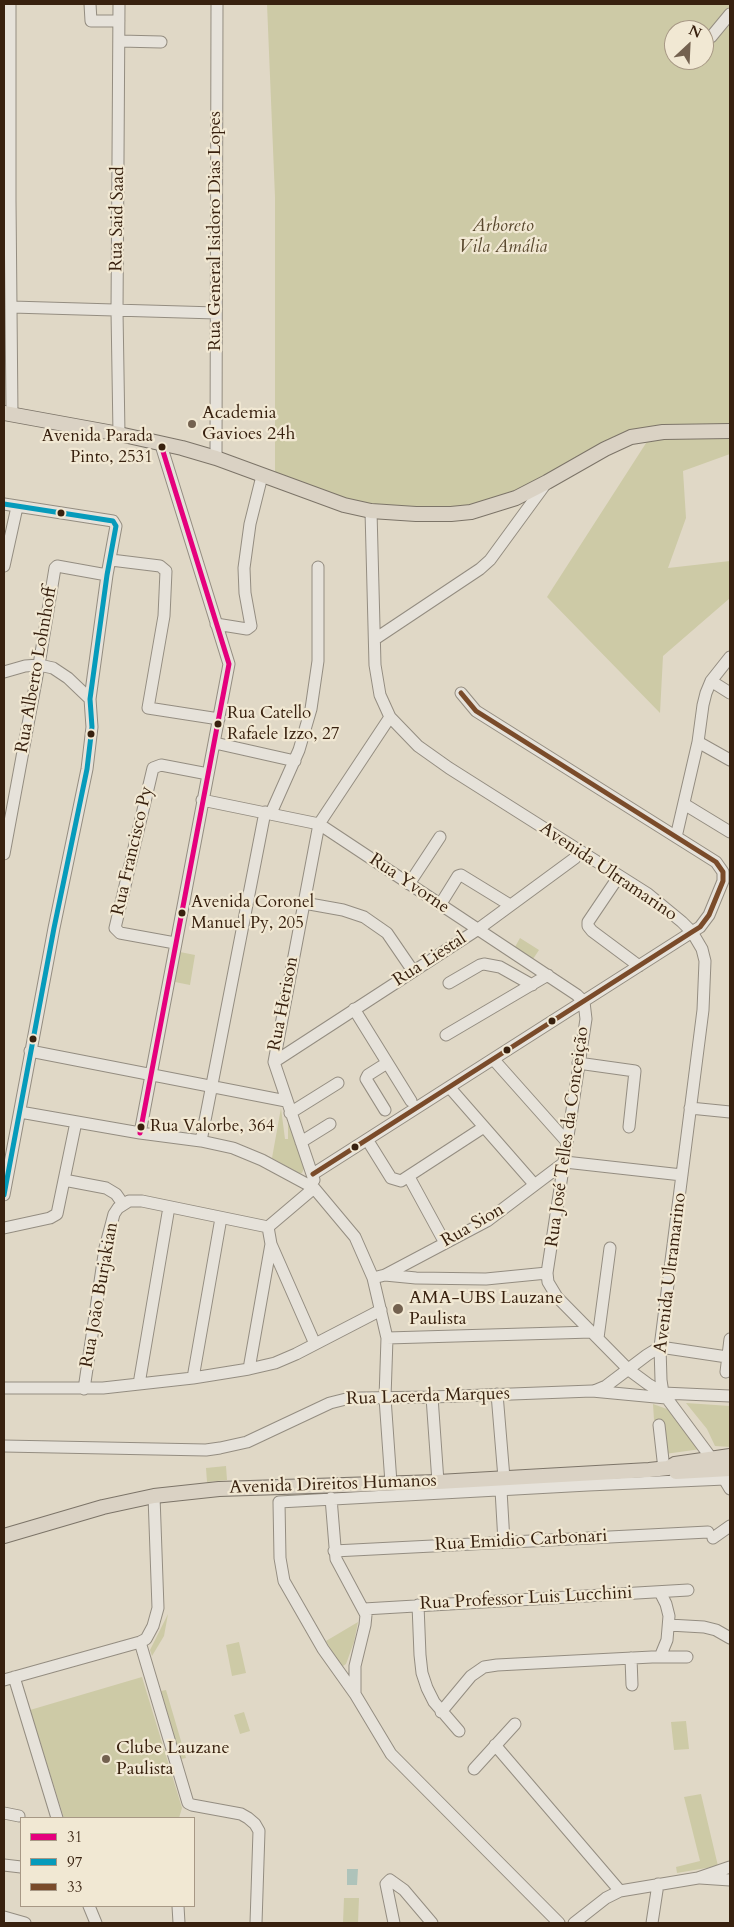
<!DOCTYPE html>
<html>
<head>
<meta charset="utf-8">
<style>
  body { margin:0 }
  #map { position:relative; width:734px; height:1927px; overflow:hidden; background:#e0d8c6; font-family:Cardo,serif }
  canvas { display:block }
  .frame { position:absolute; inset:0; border:5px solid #38210f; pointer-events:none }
  .legend { position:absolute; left:20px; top:1817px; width:175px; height:90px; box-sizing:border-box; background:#f1e8d3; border:1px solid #a79885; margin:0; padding:6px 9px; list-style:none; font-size:15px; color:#38210f }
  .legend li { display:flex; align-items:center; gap:10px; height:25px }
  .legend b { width:25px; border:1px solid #a79885 }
  .north { position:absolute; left:664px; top:20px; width:50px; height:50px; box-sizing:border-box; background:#f1e8d3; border:1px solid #a79885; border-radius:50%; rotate:25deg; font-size:14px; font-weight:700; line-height:20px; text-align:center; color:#38210f }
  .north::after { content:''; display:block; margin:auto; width:18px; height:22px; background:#73614f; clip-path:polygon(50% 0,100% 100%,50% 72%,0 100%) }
</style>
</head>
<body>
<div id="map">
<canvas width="734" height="1927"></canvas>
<div class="frame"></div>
<ul class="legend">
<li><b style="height:6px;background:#e5007d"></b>31</li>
<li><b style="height:6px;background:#069bbb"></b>97</li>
<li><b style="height:6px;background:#7a4b2a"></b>33</li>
</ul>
<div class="north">N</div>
</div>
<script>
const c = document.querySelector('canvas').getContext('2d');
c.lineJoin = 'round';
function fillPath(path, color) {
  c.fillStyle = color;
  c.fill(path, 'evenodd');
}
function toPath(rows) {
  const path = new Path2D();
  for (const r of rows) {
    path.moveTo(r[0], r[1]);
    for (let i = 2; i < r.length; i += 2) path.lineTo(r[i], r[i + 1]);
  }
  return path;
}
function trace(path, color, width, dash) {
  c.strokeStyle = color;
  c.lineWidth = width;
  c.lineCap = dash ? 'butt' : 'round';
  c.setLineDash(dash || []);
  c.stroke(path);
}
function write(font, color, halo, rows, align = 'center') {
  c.font = font + ' Cardo,serif';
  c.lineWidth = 4.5;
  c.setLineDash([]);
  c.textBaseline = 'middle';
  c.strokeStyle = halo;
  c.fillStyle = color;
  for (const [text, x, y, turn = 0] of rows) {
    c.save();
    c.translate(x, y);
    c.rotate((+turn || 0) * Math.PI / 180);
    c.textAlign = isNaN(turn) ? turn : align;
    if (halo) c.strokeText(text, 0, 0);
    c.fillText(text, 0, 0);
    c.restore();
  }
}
const green = toPath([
  [267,4,730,4,730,426,647,434,574,472,459,510,371,507,275,478,275,197],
  [674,30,704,30,704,60,674,60],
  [730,437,730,454,683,471,686,518,668,568,730,561,730,598,663,656,660,713,547,597,648,440],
  [520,938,539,950,533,959,515,947],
  [180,952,195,955,190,985,175,982],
  [281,1108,285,1139,288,1139,288,1119,305,1166,302,1173,299,1173,272,1158],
  [686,1403,730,1406,730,1447,715,1446,707,1429],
  [653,1404,667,1409,701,1449,665,1454,662,1419,654,1420],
  [226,1466,227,1480,207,1482,206,1468],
  [168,1614,164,1636,152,1656,150,1650],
  [358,1622,354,1642,346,1664,343,1666,338,1662,326,1641],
  [239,1642,246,1673,232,1676,226,1645],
  [142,1677,182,1808,179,1818,64,1818,30,1710],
  [166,1690,186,1758,181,1759,161,1691],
  [244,1712,250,1731,240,1734,234,1715],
  [686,1721,689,1749,674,1750,671,1722],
  [701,1794,718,1866,677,1873,676,1867,700,1861,684,1797],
  [344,1898,359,1898,358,1923,343,1923]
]);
const water = toPath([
  [347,1869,358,1869,357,1885,347,1885]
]);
const minor = toPath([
  [10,4,10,201,12,414],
  [90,4,91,21,119,21],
  [711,37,730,14],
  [120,41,161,42],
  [12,307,216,313],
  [119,434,117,311,119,4],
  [216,458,217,4],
  [4,504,113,521,116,526,107,575,90,699,92,727,87,769,54,928,4,1195],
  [371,511,375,665,380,695,390,717,418,746,449,768,648,894,682,922,692,932,702,949,705,961,703,1010,660,1347,661,1380,663,1393,712,1459,730,1489],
  [111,560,160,566,166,571,164,616,148,708,219,719],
  [4,566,17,507],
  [216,624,247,629,251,626,245,593,244,568,250,524,262,476],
  [375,639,480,569,490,560,547,482],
  [4,672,25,666,39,665,53,668,68,678,90,699],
  [711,681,730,693],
  [698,742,730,760],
  [215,743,295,761],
  [202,800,319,824,577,995,584,1002,586,1019,547,1273,548,1282,557,1297,629,1370,648,1384,663,1393,730,1396],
  [684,804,730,832],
  [271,813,299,750,311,709,318,661,318,567],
  [676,837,698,742,703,705,706,693,711,681,730,657],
  [4,854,39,665,55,568,57,566,107,575],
  [619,876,588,922,588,926,592,931,639,966],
  [409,884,440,837],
  [304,903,343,910,364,917,387,933,413,971],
  [440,905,458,876,461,875,510,905],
  [175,943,120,933,115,928,153,768,161,765,208,774],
  [449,983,480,965,484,964,500,967,532,985],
  [354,1009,411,1101],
  [446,1035,548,975],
  [30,1051,286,1101],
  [494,1060,567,1142],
  [274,1062,477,930,575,858,580,851],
  [578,1063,635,1071,629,1127],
  [450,1088,534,1184],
  [690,1108,730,1112],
  [385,1110,366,1079,368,1075,387,1063],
  [20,1112,140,1133,201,1141,233,1148,262,1160,314,1188,355,1237,373,1278,387,1338,385,1398,391,1483],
  [290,1113,338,1083],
  [140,1133,229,664,161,445],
  [201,1141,265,812],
  [368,1141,391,1178,401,1181,484,1127],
  [301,1142,330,1124],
  [313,1174,692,932,700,927,709,915,723,881,723,872,716,862,476,711,461,693],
  [409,1177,445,1243],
  [64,1180,106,1188,116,1194,123,1204],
  [314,1180,274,1062,319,824,390,717],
  [268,1227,271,1244,315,1344],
  [4,1228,50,1218,57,1214,76,1122],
  [385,1275,416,1278,486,1279,547,1273],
  [373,1278,385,1275,487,1221,565,1162,682,1175],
  [387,1338,592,1332],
  [598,1338,610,1248],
  [249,1369,271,1244],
  [726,1372,730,1339],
  [193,1378,221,1218],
  [139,1384,169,1207],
  [4,1388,103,1388,193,1378,249,1369,275,1363,296,1354,381,1310],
  [84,1389,105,1248,114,1214,118,1208,129,1201,142,1201,268,1227,314,1188],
  [594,1391,606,1386,647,1355,660,1347,727,1357],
  [497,1394,504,1478],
  [432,1397,438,1482],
  [659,1425,664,1469],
  [4,1446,206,1450,220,1448,247,1442,330,1403,346,1399,360,1398,432,1397,592,1391,666,1398],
  [501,1490,504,1542],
  [331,1498,336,1559,366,1615,365,1625,355,1666,355,1694,391,1754,559,1923],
  [713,1538,730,1526],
  [334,1551,708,1532],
  [660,1592,666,1604,669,1616,667,1640,660,1657],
  [418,1605,420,1655,422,1673,427,1688,434,1702,459,1731],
  [364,1609,688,1590],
  [669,1625,704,1627,716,1630,730,1638],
  [140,1642,188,1803,192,1805,241,1814,248,1818,255,1824,259,1831,256,1923],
  [631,1658,632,1685],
  [14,1677,57,1818],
  [4,1680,140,1642,146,1639,153,1626,158,1608,154,1496],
  [355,1694,323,1649,284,1581,280,1558,279,1502,588,1485,725,1479],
  [441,1712,471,1676,484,1667,497,1665,652,1657,687,1657],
  [495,1745,620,1891],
  [474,1769,515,1724],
  [4,1813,19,1816],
  [4,1865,21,1867],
  [700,1878,730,1880],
  [89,1906,96,1923],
  [178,1906,179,1923],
  [4,1917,25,1923],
  [394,1923,386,1884,390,1880,404,1890,432,1923],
  [574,1923,606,1898,620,1891,698,1878,730,1867],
  [652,1923,658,1884]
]);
const major = toPath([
  [4,413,119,434,182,448,216,458,344,505,371,511,416,514,451,514,471,512,516,498,547,482,605,449,631,437,663,432,730,431],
  [676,1472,730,1469],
  [4,1536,103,1507,154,1496,219,1489,438,1482,649,1470,668,1468,675,1464,730,1456]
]);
const bus1 = toPath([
  [140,1133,229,664,161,445]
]);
const bus2 = toPath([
  [4,504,113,521,116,526,107,575,90,699,92,727,87,769,54,928,4,1195]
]);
const bus3 = toPath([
  [313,1174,692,932,700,927,709,915,723,881,723,872,716,862,476,711,461,693]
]);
const markers = [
  [192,424,5,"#73614f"],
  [162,447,4.5,"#38210f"],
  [61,513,4.5,"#38210f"],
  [218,724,4.5,"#38210f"],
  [91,734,4.5,"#38210f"],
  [182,913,4.5,"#38210f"],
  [552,1021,4.5,"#38210f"],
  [33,1039,4.5,"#38210f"],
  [507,1050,4.5,"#38210f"],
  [141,1127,4.5,"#38210f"],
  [355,1147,4.5,"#38210f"],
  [398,1309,6,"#73614f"],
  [106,1759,5,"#73614f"]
];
const busNames = [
  ["Avenida Parada",153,437,"right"],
  ["Pinto, 2531",153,458,"right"],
  ["Rua Catello",227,714],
  ["Rafaele Izzo, 27",227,735],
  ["Avenida Coronel",191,903],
  ["Manuel Py, 205",191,924],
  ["Rua Valorbe, 364",150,1127]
];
const streetNames = [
  ["Rua Said Saad",118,219,-89],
  ["Rua General Isidoro Dias Lopes",216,231,-90],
  ["Rua Alberto Lohnhoff",37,670,-80],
  ["Rua Francisco Py",133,851,-77],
  ["Avenida Ultramarino",608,872,34],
  ["Rua Yvorne",409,884,34],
  ["Rua Liestal",430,960,-33],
  ["Rua Herison",284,1004,-79],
  ["Rua José Telles da Conceição",568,1137,-82],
  ["Rua Sion",473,1226,-30],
  ["Avenida Ultramarino",671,1273,-83],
  ["Rua João Burjakian",100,1295,-80],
  ["Rua Lacerda Marques",428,1397,-2],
  ["Avenida Direitos Humanos",333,1485,-2],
  ["Rua Emidio Carbonari",521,1541,-3],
  ["Rua Professor Luis Lucchini",526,1599,-3]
];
const parkNames = [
  ["Arboreto",503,227],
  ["Vila Amália",503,248]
];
const poiNames = [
  ["Academia",202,414],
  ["Gavioes 24h",202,435],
  ["AMA-UBS Lauzane",409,1299],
  ["Paulista",409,1320],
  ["Clube Lauzane",116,1749],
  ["Paulista",116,1770]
];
fillPath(green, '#cdcaa6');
fillPath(water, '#aec3ba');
trace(minor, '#948d81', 13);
trace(major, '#7c7468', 16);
trace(minor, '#e6e2da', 11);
trace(major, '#dad2c4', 14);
trace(bus1, '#e5007d', 5);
trace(bus2, '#069bbb', 5);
trace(bus3, '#7a4b2a', 5);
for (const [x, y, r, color] of markers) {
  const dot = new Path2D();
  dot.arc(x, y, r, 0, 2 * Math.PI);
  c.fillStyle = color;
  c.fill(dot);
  trace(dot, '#f1e8d3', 2);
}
write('17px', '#38210f', '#f1e8d3', busNames, 'left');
write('18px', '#38210f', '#f1e8d3', streetNames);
write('italic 18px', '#59482e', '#f1e8d3', parkNames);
write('18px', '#38210f', '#f1e8d3', poiNames, 'left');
</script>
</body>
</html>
